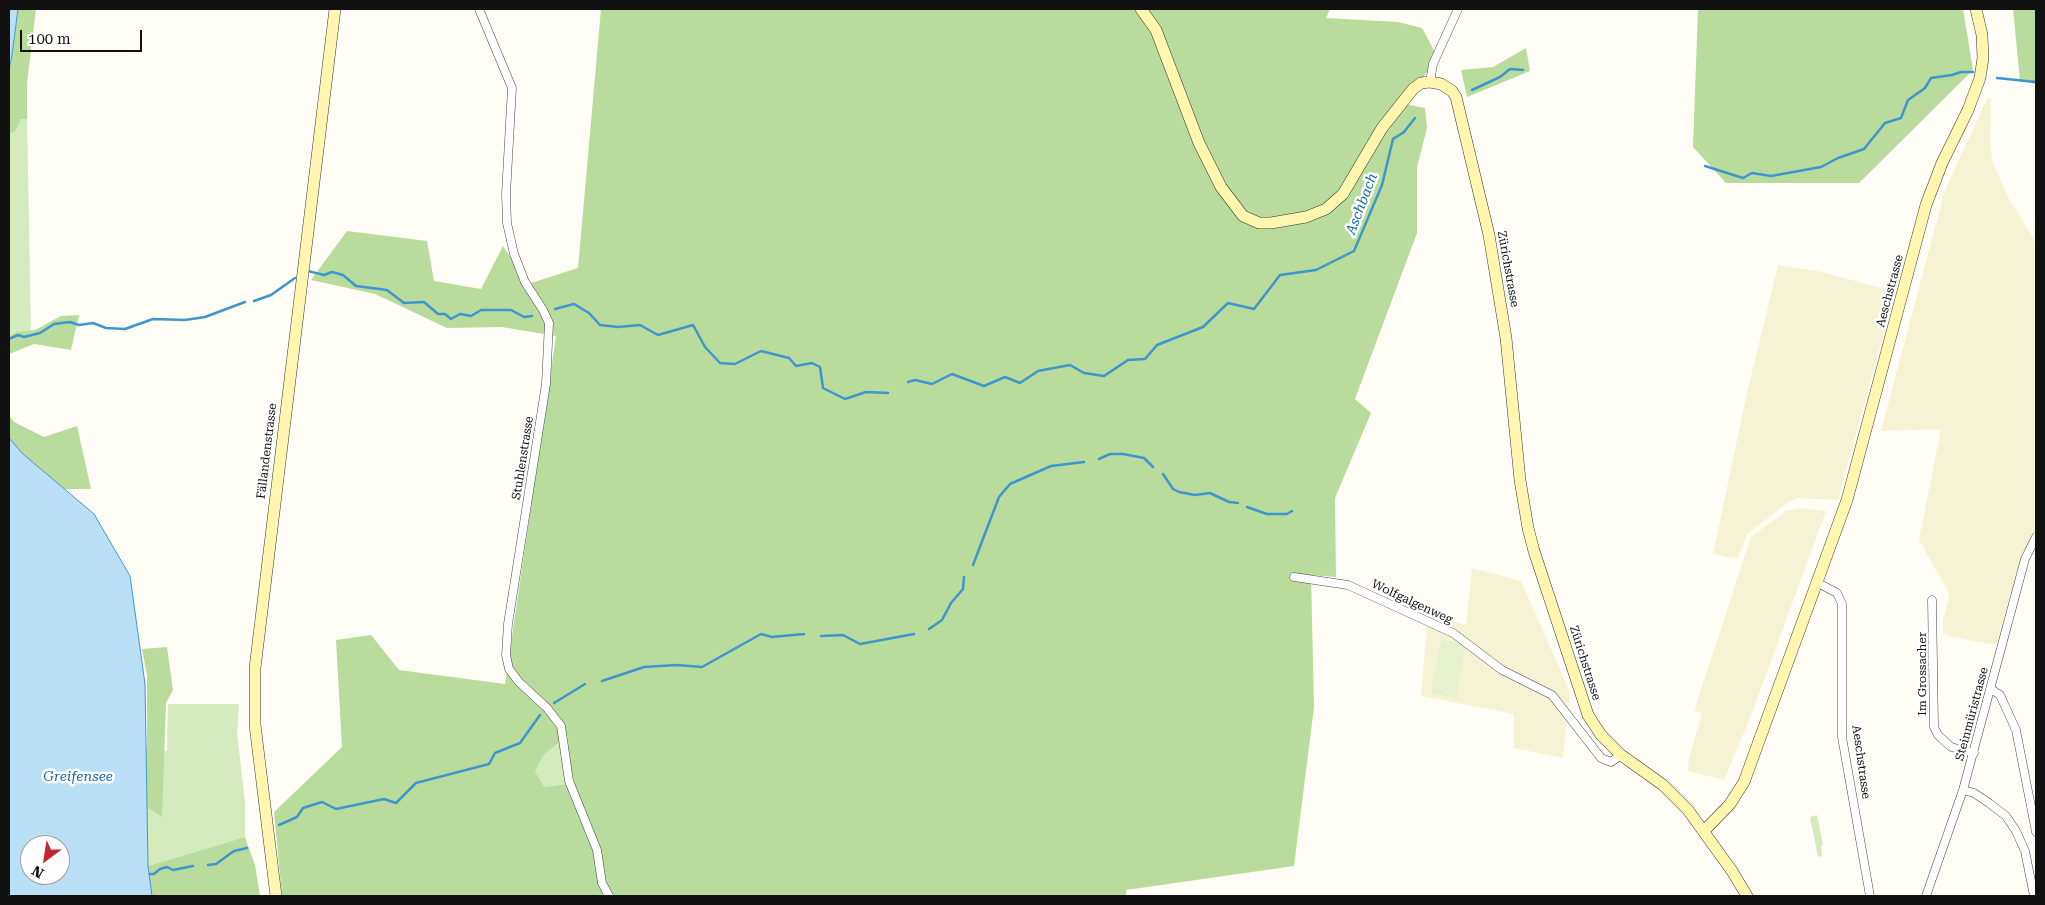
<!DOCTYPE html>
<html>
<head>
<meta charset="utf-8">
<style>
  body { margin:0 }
  #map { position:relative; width:2045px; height:905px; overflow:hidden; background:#fffdf5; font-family:"Roboto Serif",serif }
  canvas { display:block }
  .frame { position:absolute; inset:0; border:10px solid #111; pointer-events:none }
  .north { position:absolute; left:20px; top:835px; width:50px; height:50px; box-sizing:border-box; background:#fff; border:1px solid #a0a0a0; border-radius:50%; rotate:211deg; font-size:14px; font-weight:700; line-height:20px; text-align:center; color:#111 }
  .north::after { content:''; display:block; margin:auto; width:18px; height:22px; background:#c4262e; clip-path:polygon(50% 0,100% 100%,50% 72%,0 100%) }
  .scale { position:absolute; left:20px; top:30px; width:122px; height:22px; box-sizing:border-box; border:2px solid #111; border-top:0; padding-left:6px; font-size:15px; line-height:18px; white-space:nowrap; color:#111; -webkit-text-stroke:4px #fff; paint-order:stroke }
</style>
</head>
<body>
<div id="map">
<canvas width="2045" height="905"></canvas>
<div class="frame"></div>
<div class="north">N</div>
<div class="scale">100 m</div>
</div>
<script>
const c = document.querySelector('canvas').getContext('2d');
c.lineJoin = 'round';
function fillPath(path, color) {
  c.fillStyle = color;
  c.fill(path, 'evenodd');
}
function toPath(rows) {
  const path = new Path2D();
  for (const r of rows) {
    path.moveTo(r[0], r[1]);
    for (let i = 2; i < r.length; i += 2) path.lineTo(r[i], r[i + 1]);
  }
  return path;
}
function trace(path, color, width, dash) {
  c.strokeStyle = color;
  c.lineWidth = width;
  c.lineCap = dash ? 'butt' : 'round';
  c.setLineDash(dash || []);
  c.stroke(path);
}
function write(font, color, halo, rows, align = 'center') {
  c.font = font + ' "Roboto Serif",serif';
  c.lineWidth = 5;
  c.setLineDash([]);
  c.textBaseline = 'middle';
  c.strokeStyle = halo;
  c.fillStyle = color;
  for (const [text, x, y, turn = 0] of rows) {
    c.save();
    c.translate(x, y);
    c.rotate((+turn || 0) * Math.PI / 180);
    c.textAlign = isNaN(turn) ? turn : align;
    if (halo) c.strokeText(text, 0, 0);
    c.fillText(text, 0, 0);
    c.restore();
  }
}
const farmland = toPath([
  [1988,97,1991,99,1990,138,1992,161,2008,197,2036,243,2036,529,2022,554,1996,645,1948,636,1943,632,1943,620,1949,597,1948,591,1919,540,1941,429,1881,431,1945,190],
  [1778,265,1823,272,1895,292,1838,500,1797,498,1790,501,1747,534,1738,558,1726,557,1713,554,1747,393],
  [1800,508,1826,511,1752,713,1724,780,1688,771,1689,759,1702,713,1694,711,1751,537,1786,511],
  [1472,568,1521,581,1570,692,1563,758,1514,748,1514,714,1421,696,1428,614,1466,625]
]);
const green = toPath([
  [21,119,27,119,31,331,16,332,9,336,9,134,15,132],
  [168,704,239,704,237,733,245,802,245,837,148,866,144,748,167,751],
  [569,736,569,765,575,783,544,787,535,771,543,754],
  [1817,815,1823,845,1821,846,1822,856,1818,857,1810,817]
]);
const forest = toPath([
  [18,9,36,9,27,83,27,119,21,119,15,132,9,134,9,69,12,55],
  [601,9,1330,9,1326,18,1398,22,1422,28,1435,52,1429,70,1400,103,1425,108,1427,128,1417,167,1417,233,1355,399,1371,413,1335,498,1336,577,1311,575,1314,707,1294,866,1126,890,1126,896,282,896,274,812,342,747,336,640,371,635,399,670,505,684,556,336,502,327,447,328,375,294,311,280,347,231,427,241,434,281,481,289,503,246,528,284,578,268],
  [568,736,569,765,575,783,544,787,535,771,544,754],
  [1698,9,1963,9,1973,70,1859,183,1726,183,1693,147],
  [2013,9,2036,9,2036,84,2020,81],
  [1526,48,1530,71,1467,97,1461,70,1493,67],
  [79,315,71,350,34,344,9,354,9,336,16,332,35,330,61,316],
  [9,415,14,422,44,437,77,426,91,489,64,489,23,454,9,438],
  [167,647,173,690,166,703,162,817,147,807,147,675,142,649],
  [245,837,255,865,260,896,152,896,148,866]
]);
const pitch = toPath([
  [1441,640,1466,644,1456,698,1431,693]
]);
const water = toPath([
  [9,9,18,9,12,55,9,69,9,9],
  [9,438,23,454,94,514,130,576,145,684,148,866,152,896,9,896,9,438],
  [30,845,60,845,60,875,30,875,30,845]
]);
const stream = toPath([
  [1997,78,2036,82],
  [1472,90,1500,77,1510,69,1523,70],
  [1705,166,1743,178,1752,173,1771,176,1821,167,1838,158,1864,149,1885,123,1901,118,1908,100,1925,88,1931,78,1952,75,1961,72,1973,72],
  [308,271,324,275,332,272,343,275,356,286,387,290,404,303,424,302,438,314,445,314,451,319,460,314,471,316,481,310,511,310,524,317,532,316],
  [254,301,271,295,295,278],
  [555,309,574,304,589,313,600,325,618,327,640,325,658,335,693,325,705,347,720,363,735,364,761,351,789,358,796,366,812,363,820,367,823,388,845,399,866,392,888,393],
  [9,339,18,335,24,337,40,333,54,324,70,322,79,325,93,323,106,328,125,329,153,319,185,320,205,317,245,302],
  [908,382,915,380,932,384,952,374,984,386,1005,377,1020,383,1038,371,1070,365,1084,373,1104,376,1128,360,1145,359,1157,345,1203,327,1228,303,1254,309,1280,275,1316,270,1354,251,1382,185,1393,139,1404,132,1415,118],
  [1099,459,1110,454,1123,454,1144,458,1153,467],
  [1163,474,1173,489,1179,492,1195,495,1210,493,1229,502,1238,503],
  [1247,507,1267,514,1287,514,1292,511],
  [973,565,999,497,1010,484,1051,466,1084,462],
  [929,629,942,620,951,603,963,589,964,577],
  [821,636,843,635,860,644,914,634],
  [602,681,644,667,677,665,702,667,761,634,772,637,804,634],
  [554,703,585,684],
  [279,825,297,817,303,808,322,802,336,809,384,799,396,803,416,783,489,764,495,753,520,743,540,715],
  [208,865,216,864,234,851,247,848],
  [150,874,154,874,160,869,167,867,173,870,193,866]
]);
const street = toPath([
  [479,9,512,88,506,194,507,223,514,254,525,282,543,310,549,323,546,384,508,624,506,655,509,669,519,682,547,708,561,726,569,781,597,850,602,883,609,896],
  [1430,82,1433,64,1458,9],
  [1294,577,1348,585,1453,633,1502,670,1552,695,1601,758,1611,762,1621,755],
  [1818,583,1837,593,1842,604,1842,737,1870,896],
  [1932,600,1934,727,1938,735,1951,747,1974,753],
  [1991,689,2000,695,2016,730,2036,832],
  [1963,790,1974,793,1989,803,2006,816,2016,831,2025,851,2034,896],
  [1926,896,1963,790,2025,559,2036,537]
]);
const secondary = toPath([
  [1141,9,1156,30,1199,143,1221,187,1243,216,1259,223,1271,223,1306,217,1326,209,1343,194,1382,128,1413,89,1421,83,1430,82,1441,84,1452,91,1456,97,1489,235,1506,338,1520,480,1528,528,1534,551,1588,715,1601,735,1621,755,1663,785,1688,810,1732,871,1747,896],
  [1704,831,1730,804,1744,782,1847,500,1926,205,1942,163,1968,110,1980,78,1983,58,1982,35,1976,9],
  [276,896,255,725,255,668,335,9]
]);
const streetNames = [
  ["Zürichstrasse",1508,269,80],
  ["Aeschstrasse",1890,291,-75],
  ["Fällandenstrasse",267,451,-83],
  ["Stuhlenstrasse",523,458,-81],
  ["Wolfgalgenweg",1412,602,25],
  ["Zürichstrasse",1585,663,72],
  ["Im Grossacher",1922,674,-90],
  ["Steinmüristrasse",1972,714,-75],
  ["Aeschstrasse",1861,762,82]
];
const waterNames = [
  ["Aschbach",1362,204,-69],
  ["Greifensee",78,777]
];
fillPath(farmland, '#f6f3d4');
fillPath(green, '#d5ebbd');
fillPath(forest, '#b9dc9c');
fillPath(pitch, '#e6f2cf');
fillPath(water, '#b9e0f7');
trace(water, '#3f96cf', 1);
trace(stream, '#3f96cf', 2.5);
trace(street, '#444', 9);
trace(secondary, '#333', 12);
trace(street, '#fff', 8);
trace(secondary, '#fff6b0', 11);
write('12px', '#111', '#fff', streetNames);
write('italic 14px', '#1768a6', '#fff', waterNames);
</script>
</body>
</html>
